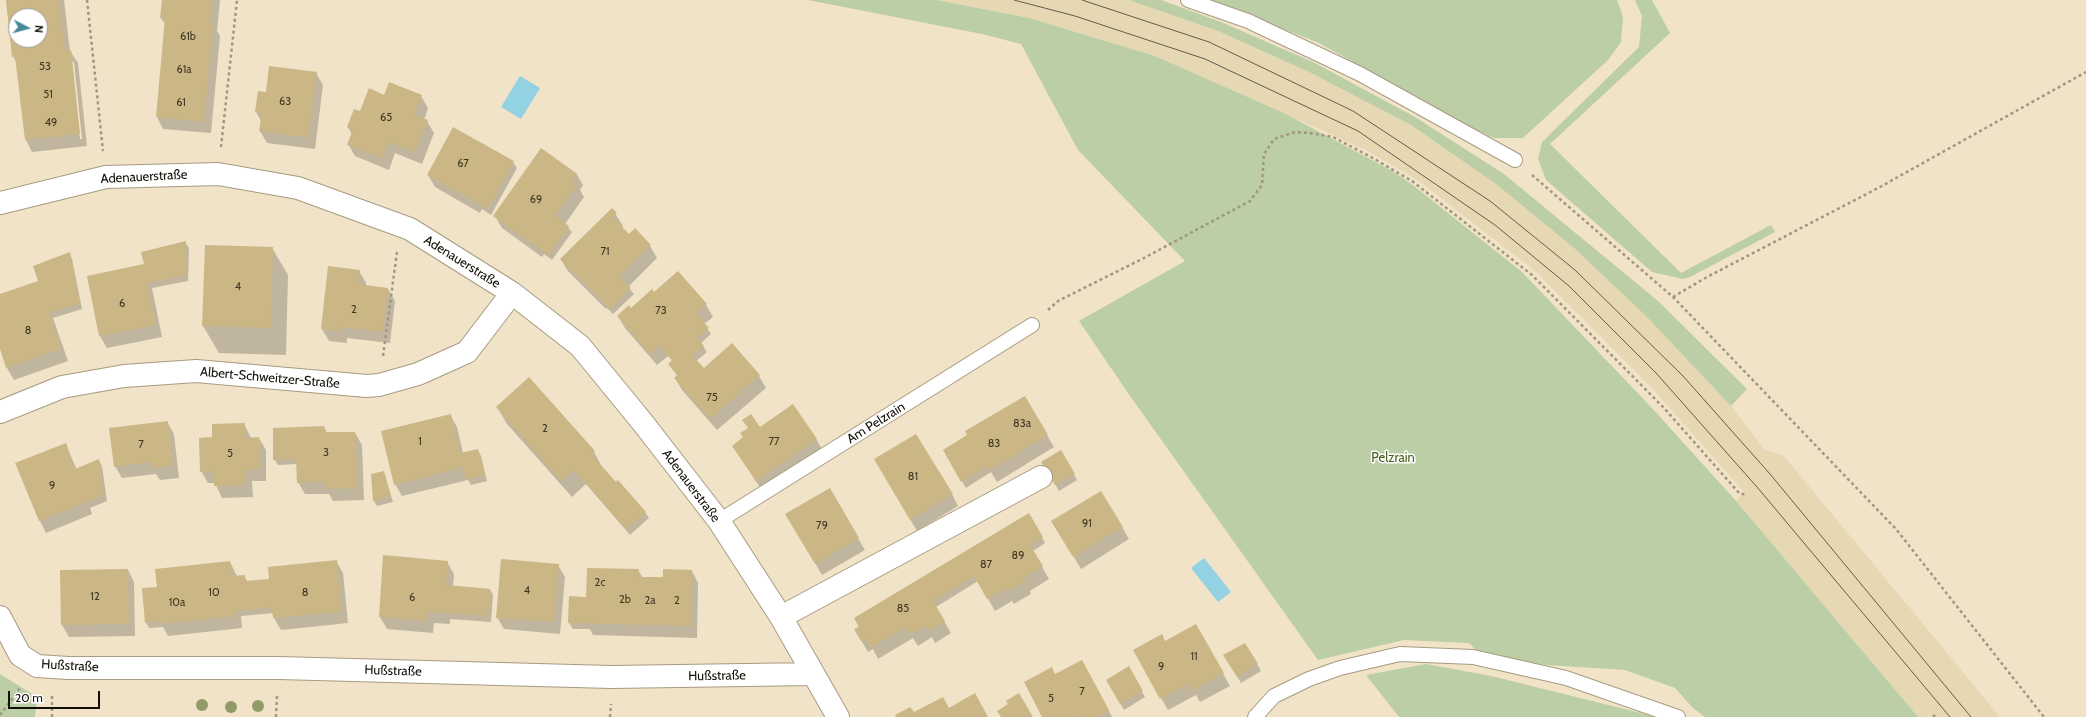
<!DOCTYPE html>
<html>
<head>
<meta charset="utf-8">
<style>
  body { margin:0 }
  #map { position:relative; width:2086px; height:717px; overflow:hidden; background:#f0e3c7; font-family:Cabin,sans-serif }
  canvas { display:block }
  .north { position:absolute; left:8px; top:8px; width:40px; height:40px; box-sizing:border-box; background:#fff; border:1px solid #a09f9b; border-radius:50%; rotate:96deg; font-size:11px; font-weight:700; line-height:16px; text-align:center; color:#120e05 }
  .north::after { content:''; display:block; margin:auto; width:14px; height:18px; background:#458898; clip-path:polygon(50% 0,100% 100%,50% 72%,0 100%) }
  .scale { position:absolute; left:8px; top:691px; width:92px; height:18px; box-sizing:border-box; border:2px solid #120e05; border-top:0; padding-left:5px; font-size:12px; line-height:14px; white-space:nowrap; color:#120e05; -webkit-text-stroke:3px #fff; paint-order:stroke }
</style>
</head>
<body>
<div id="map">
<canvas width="2086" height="717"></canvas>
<div class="north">N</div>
<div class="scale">20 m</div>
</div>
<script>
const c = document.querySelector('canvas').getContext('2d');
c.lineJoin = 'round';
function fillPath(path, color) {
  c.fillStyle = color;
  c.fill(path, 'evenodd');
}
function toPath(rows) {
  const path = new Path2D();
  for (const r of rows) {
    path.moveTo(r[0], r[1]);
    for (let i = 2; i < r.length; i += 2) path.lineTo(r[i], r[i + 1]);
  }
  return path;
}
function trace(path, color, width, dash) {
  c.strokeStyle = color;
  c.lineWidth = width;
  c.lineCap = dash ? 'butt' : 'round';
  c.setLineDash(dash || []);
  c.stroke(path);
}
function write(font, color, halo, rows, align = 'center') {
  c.font = font + ' Cabin,sans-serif';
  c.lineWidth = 3;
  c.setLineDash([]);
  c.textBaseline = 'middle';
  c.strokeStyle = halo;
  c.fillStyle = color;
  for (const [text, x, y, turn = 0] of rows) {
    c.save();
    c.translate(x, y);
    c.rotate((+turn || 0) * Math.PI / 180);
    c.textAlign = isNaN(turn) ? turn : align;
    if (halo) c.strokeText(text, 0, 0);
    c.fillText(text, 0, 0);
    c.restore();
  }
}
const built = toPath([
  [937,0,1129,0,1218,31,1309,72,1411,125,1496,184,1574,248,1646,316,1731,406,1764,449,1784,456,2000,717,1918,717,1736,501,1744,492,1650,386,1535,271,1419,181,1366,150,1155,56,1029,18]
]);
const green = toPath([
  [808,0,937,0,1029,18,1155,56,1286,114,1394,172,1414,186,1522,272,1652,408,1736,501,1918,717,1705,717,1693,708,1675,688,1625,670,1546,665,1478,652,1469,643,1404,640,1318,660,1128,393,1079,321,1185,261,1078,150,1021,44,982,34],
  [1129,0,1161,0,1221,22,1313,62,1415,117,1504,174,1658,301,1747,389,1731,406,1646,316,1574,248,1496,184,1411,125,1309,72,1218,31],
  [1211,0,1617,0,1623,17,1621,42,1608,60,1523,138,1494,138,1468,126,1319,43],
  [1635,0,1652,0,1670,33,1550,144,1681,273,1771,225,1775,232,1690,277,1683,279,1652,272,1546,180,1538,159,1542,142,1639,47,1642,16],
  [1426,664,1491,676,1657,717,1399,717,1366,675],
  [0,674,37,697,35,717,0,717]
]);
const water = toPath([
  [520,76,540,88,521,119,501,107],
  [1204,558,1231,592,1218,602,1191,568]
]);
const shadow = toPath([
  [6,0,64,0,70,51,78,63,87,146,32,152,26,140,17,64,13,56],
  [16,16,40,16,40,40,16,40],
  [72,62,74,62,82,139,80,139],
  [163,0,220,0,217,31,220,36,211,133,163,129,157,117,165,24,161,18],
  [316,73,323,85,315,149,267,143,260,131,261,121,256,112,259,92,266,93],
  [421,96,428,108,424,120,427,121,434,133,422,164,395,153,389,170,355,156,348,144,352,134,348,127,361,112],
  [500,154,513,162,517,168,491,215,482,209,480,213,435,187,428,175],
  [576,173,583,185,580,190,584,197,565,224,572,232,552,260,544,254,542,257,502,228,495,216],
  [612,209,623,226,622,227,629,235,650,246,657,258,628,287,634,294,613,314,607,308,606,309,568,271,561,260],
  [185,242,189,248,188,281,152,288,162,337,107,348,100,336,143,265],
  [272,248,288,275,286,355,219,353,203,326],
  [69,253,72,259,82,309,53,318,68,361,14,380,7,368,0,346,0,295,39,282],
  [329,267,359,271,366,283,366,286,388,289,395,301,390,343,347,338,347,343,329,341,322,329],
  [678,272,706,305,713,317,704,324,711,334,701,343,707,352,696,361,703,370,759,376,766,388,717,430,682,390,675,378,678,376,669,364,673,361,668,356,657,365,625,328,618,316,631,310,654,293],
  [1024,397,1054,447,997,482,991,472,966,488,944,451],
  [497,407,594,452,603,469,645,512,649,518,630,535,586,484,572,497,507,424],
  [450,415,457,427,463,453,478,450,481,456,487,481,471,485,468,480,402,496,395,484],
  [167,422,174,434,179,478,160,480,156,474,122,478,115,466],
  [244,424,251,438,259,438,266,450,266,481,252,481,253,497,222,498,215,483,208,483,201,471,213,438],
  [324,427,327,433,355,433,362,445,364,500,333,501,329,494,305,494,298,482,297,464,278,465,274,459],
  [760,428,816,439,823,451,763,492,733,446],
  [66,445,77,470,99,461,102,466,107,501,90,508,92,514,46,533,40,521,17,463],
  [1060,452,1077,480,1059,491,1042,462],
  [875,460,952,494,958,506,917,531],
  [383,472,393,502,377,506,374,501],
  [829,489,865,550,822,575,787,514],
  [1101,492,1129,539,1081,569,1060,533],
  [1029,515,1045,543,1033,551,1049,579,1030,591,1031,594,1024,598,1014,604,1012,601,995,611,978,581,936,607,951,633,935,643,932,637,918,646,913,638,878,659,873,649,868,652,855,630],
  [336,561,343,573,348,623,281,630,274,618,274,613,241,616,242,628,168,636,163,627,149,628,146,622,156,588,230,562,237,576,244,576,248,582,269,580],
  [447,562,454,574,453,586,490,589,493,595,491,622,450,619,450,624,434,623,433,633,387,629,380,617],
  [558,565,565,577,560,634,504,629,497,617],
  [128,570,134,582,135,636,69,637,62,625],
  [638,570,643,578,664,578,692,571,698,583,697,638,593,635,590,629,573,629,569,623,587,598],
  [1203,637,1230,686,1200,702,1196,695,1168,710,1161,698,1165,642],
  [1245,644,1261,671,1241,683,1225,656],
  [1129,668,1145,697,1124,710,1107,680],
  [1089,673,1112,717,1044,717,1056,675]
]);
const building = toPath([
  [6,0,59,0,65,51,71,50,80,134,25,140,15,56,12,57],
  [16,16,40,16,40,40,16,40],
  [162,0,212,0,210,22,213,23,204,122,156,117,165,18,160,18],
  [269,66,317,72,308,138,259,131,262,113,255,112,258,91,266,92],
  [389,82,422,95,414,115,428,120,415,152,388,142,382,158,347,145,353,129,347,127,354,109,360,111,369,88,384,95],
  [453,127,514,161,488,209,427,175],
  [541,148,576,173,572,180,578,184,555,216,569,226,549,255,493,216],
  [612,208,617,213,613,217,629,234,635,228,651,245,619,276,631,288,610,309,560,259],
  [186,241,185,276,147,283,156,325,99,336,87,276,144,264,141,252],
  [205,245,273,247,271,328,202,326],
  [70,252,80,303,49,313,61,349,6,368,0,349,0,294,38,281,33,266],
  [328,266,360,270,358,284,388,288,383,332,341,327,340,332,321,329],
  [678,271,707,304,696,313,709,328,697,338,704,346,692,355,704,368,732,343,760,375,710,419,674,378,677,375,668,364,672,360,660,345,650,354,617,316,629,305,631,308,652,289,654,292],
  [529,377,595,451,591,454,616,482,618,480,646,512,626,529,574,470,561,481,496,407],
  [1025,396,1048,435,989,471,987,467,961,482,943,450,967,435,965,431],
  [793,404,817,439,756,481,732,446,743,437,740,433,748,428,742,420,751,414,760,427],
  [451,414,460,453,478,449,485,475,466,480,463,467,394,485,381,431],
  [168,421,173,466,152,468,151,462,114,467,109,428],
  [245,423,245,438,259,437,260,469,246,470,246,485,214,486,214,471,200,472,199,438,212,437,212,424],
  [324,426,325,432,355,432,358,488,325,489,325,482,297,483,296,459,273,460,273,428],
  [916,434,953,494,910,520,874,459],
  [66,443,75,469,99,459,104,495,39,521,15,463],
  [1061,450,1075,474,1055,485,1041,462],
  [384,471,391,496,373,501,371,474],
  [830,488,859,538,815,564,785,514],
  [1101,491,1123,527,1073,557,1051,521],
  [1029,513,1043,537,1030,545,1043,566,1024,578,1025,581,1006,592,1004,589,987,599,974,576,933,601,945,621,928,631,925,626,910,635,905,627,871,648,865,638,861,641,854,629,859,627,854,618],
  [383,555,448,561,446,585,490,589,488,616,428,612,427,621,379,617],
  [501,559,559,564,554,622,496,618],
  [337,560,341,612,273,618,272,607,235,611,236,616,161,624,160,621,145,623,142,588,157,587,155,569,230,561,232,576,245,575,245,581,269,579,268,567],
  [587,568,639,569,638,577,663,577,663,569,692,570,691,626,568,623,569,596,586,597],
  [128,569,129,624,61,625,60,570],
  [1196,624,1224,673,1192,691,1188,684,1160,699,1133,650,1162,634,1165,641],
  [1245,643,1258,664,1237,677,1223,655],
  [1082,660,1109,710,1097,717,1079,717,1078,715,1074,717,1042,717,1024,682,1052,667,1055,674],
  [1129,666,1143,691,1120,704,1106,680],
  [975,693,988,717,896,717,895,715,910,707,914,712,943,697,949,708],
  [1019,693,1033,717,1001,717,997,711,1008,704,1006,701]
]);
const path = toPath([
  [87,0,103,151],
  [221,147,237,0],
  [1532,175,1673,297,1896,529,2044,717],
  [1673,297,1707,277,1880,187,2086,72],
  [1048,310,1058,301,1144,258,1250,201,1262,185,1264,154,1274,139,1295,132,1310,133,1333,137,1371,157,1412,181,1532,275,1664,408,1740,494,1747,494],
  [383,356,397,252],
  [0,715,20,688],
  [52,717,52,694],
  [276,717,277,696],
  [610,717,611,704],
  [1933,717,1937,713]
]);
const lane = toPath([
  [1188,0,1248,21,1360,74,1515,160],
  [719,521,1032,325],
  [1255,717,1274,696,1309,679,1340,668,1400,654,1473,657,1566,678,1678,717]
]);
const street = toPath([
  [0,203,106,177,218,174,298,188,410,229,512,293,580,346,643,423,719,521,781,617,838,717],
  [0,412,62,387,124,376,196,371,367,386,379,385,418,374,467,352,512,293],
  [0,617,20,655,37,666,68,668,279,668,611,677,813,674],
  [781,617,1041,477]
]);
const tram = toPath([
  [1014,0,1075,16,1205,59,1358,131,1495,225,1569,286,1656,373,1757,487,1950,717],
  [1082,0,1209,42,1353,111,1490,201,1575,270,1683,376,1770,474,1971,717]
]);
const trees = [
  [202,705],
  [258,706],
  [231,707]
];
const numberNames = [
  ["61b",188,37],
  ["53",45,67],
  ["61a",184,70],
  ["51",48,95],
  ["63",285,102],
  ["61",181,103],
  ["65",386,118],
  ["49",51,123],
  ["67",463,164],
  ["69",536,200],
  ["71",605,252],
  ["4",238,287],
  ["6",122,304],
  ["2",354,310],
  ["73",661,311],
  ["8",28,331],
  ["75",712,398],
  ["83a",1022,424],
  ["2",545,429],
  ["1",420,442],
  ["77",774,442],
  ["83",994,444],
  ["7",141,445],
  ["3",326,453],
  ["5",230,454],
  ["81",913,477],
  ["9",52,486],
  ["91",1087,524],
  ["79",822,526],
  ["89",1018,556],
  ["87",986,565],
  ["2c",600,583],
  ["4",527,591],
  ["10",214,593],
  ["8",305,593],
  ["12",95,597],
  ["6",412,598],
  ["2b",625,600],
  ["2a",650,601],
  ["2",677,601],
  ["10a",177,603],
  ["85",903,609],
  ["11",1194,657],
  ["9",1161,667],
  ["7",1082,692],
  ["5",1051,699]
];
const streetNames = [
  ["Adenauerstraße",144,177,-3],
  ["Adenauerstraße",462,262,32],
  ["Albert-Schweitzer-Straße",270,378,5],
  ["Am Pelzrain",876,423,-32],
  ["Adenauerstraße",691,486,53],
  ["Hußstraße",70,666,3],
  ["Hußstraße",393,671,2],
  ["Hußstraße",717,676,-1]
];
const parkNames = [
  ["Pelzrain",1393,458]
];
fillPath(built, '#e7d8b4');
fillPath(green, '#bbcea5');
fillPath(water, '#92d2e3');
fillPath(shadow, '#0003');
fillPath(building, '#cbb685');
trace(lane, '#a79b80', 16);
trace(street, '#a79b80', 24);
trace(path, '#a09681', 2.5, [3, 3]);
trace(lane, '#fff', 14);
trace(street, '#fff', 22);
trace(tram, '#645c4c', 1);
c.fillStyle = '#929a68';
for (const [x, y] of trees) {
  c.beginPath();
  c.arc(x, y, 6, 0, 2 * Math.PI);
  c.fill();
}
write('11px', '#403825', null, numberNames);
write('13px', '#120e05', '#fff', streetNames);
write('13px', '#465f1a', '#fff', parkNames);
</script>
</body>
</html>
